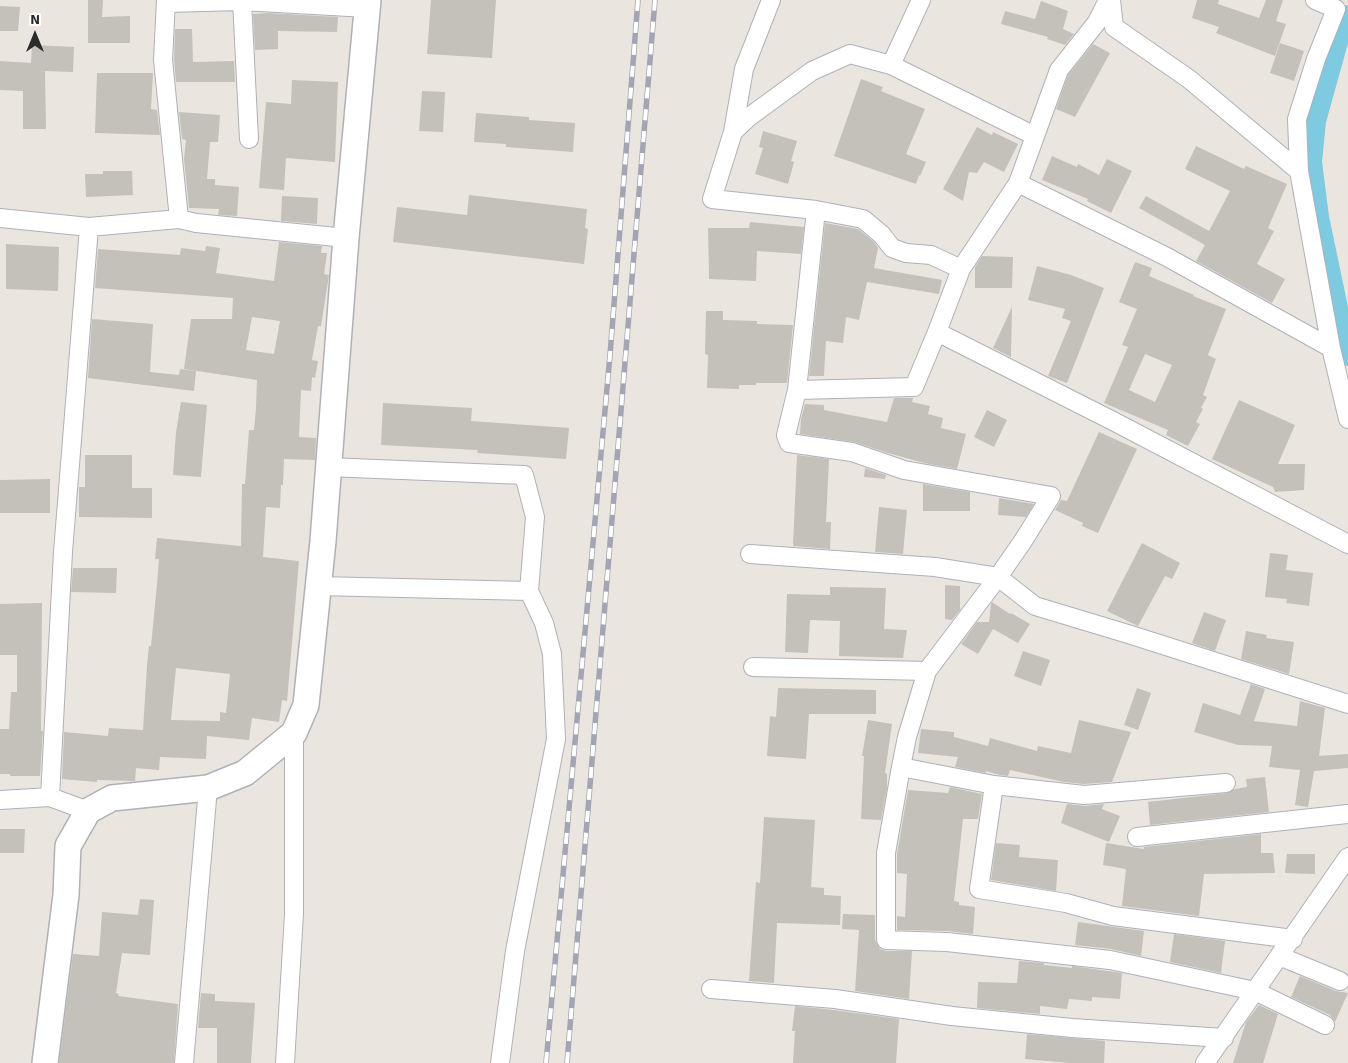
<!DOCTYPE html>
<html>
<head>
<meta charset="utf-8">
<style>
  body { margin:0 }
  #map { position:relative; width:1348px; height:1063px; overflow:hidden; background:#ebe5df; font-family:Signika,sans-serif }
  canvas { display:block }
  .north { position:absolute; left:10px; top:10px; width:50px; height:50px; -webkit-text-stroke:4px #fff; paint-order:stroke; rotate:0deg; font-size:14px; font-weight:700; line-height:20px; text-align:center; color:#2b2b2b }
  .north::after { content:''; display:block; margin:auto; width:18px; height:22px; background:#2b2b2b; clip-path:polygon(50% 0,100% 100%,50% 72%,0 100%) }
</style>
</head>
<body>
<div id="map">
<canvas width="1348" height="1063"></canvas>
<div class="north">N</div>
</div>
<script>
const c = document.querySelector('canvas').getContext('2d');
c.lineJoin = 'round';
function toPath(rows) {
  const path = new Path2D();
  for (const r of rows) {
    path.moveTo(r[0], r[1]);
    for (let i = 2; i < r.length; i += 2) path.lineTo(r[i], r[i + 1]);
  }
  return path;
}
function trace(path, color, width, dash) {
  c.strokeStyle = color;
  c.lineWidth = width;
  c.lineCap = dash ? 'butt' : 'round';
  c.setLineDash(dash || []);
  c.stroke(path);
}
function fillPath(path, color) {
  c.fillStyle = color;
  c.fill(path, 'evenodd');
}
const canal = toPath([
  [1348,15,1341,31,1316,121,1312,162,1319,217,1348,356]
]);
const building = toPath([
  [88,0,103,0,102,17,130,16,130,43,88,43],
  [431,0,496,0,492,58,427,54],
  [1197,0,1219,0,1218,4,1259,18,1266,0,1283,0,1276,21,1286,24,1275,56,1216,33,1219,27,1192,18],
  [1041,1,1068,11,1063,29,1074,34,1065,45,1047,39,1048,37,1001,24,1005,11,1035,19],
  [0,6,20,7,18,31,0,31],
  [267,13,338,17,337,32,278,31,278,49,255,50,253,14],
  [175,29,192,29,193,62,234,61,235,82,176,82,174,60],
  [1280,43,1304,51,1294,81,1270,73],
  [1093,44,1110,53,1075,117,1056,109,1068,75],
  [32,45,74,47,73,72,45,71,46,129,23,129,23,91,0,90,0,61,31,63],
  [97,73,153,73,151,109,157,110,160,135,95,133],
  [861,79,883,87,881,91,925,109,906,154,926,162,920,176,919,175,916,184,834,156],
  [292,80,338,82,335,162,286,158,284,190,259,188,266,102,291,104],
  [422,91,445,92,443,132,419,131],
  [179,112,220,115,218,142,210,142,207,179,215,179,215,185,239,187,237,216,218,215,219,209,189,208,184,159,186,140,182,139],
  [476,113,529,117,529,120,575,123,573,152,506,147,506,144,474,142],
  [977,127,992,135,993,132,1018,144,1004,172,984,162,977,173,969,172,963,201,943,189],
  [763,131,797,141,791,161,794,162,788,184,755,174,763,148,759,147],
  [1196,146,1244,169,1246,166,1287,184,1268,228,1274,231,1257,264,1285,279,1272,303,1196,261,1205,245,1139,208,1146,196,1209,231,1230,191,1185,169],
  [1052,156,1077,167,1078,164,1099,175,1107,159,1132,171,1111,213,1087,201,1088,199,1042,180],
  [103,171,132,171,133,195,86,197,85,174,103,174],
  [469,195,587,209,585,228,588,229,584,264,393,242,397,207,467,215],
  [282,196,318,198,317,224,281,221],
  [750,222,804,227,801,254,757,251,756,281,709,279,708,228,749,228],
  [825,223,858,229,874,242,878,248,874,268,942,280,939,294,867,282,859,320,846,317,843,343,826,341,824,376,809,376],
  [279,242,322,246,321,253,327,253,324,274,329,275,321,326,318,326,312,360,318,361,315,378,312,377,311,391,301,390,299,437,316,438,315,460,284,459,283,485,281,485,280,508,266,507,263,557,299,561,287,701,282,700,279,722,252,718,249,740,207,736,206,759,160,757,159,770,136,768,135,781,97,780,97,782,62,779,64,732,108,736,109,728,143,730,147,665,149,646,151,646,157,584,159,559,155,559,157,538,241,546,242,484,245,484,249,430,254,430,256,408,257,380,184,369,191,319,232,319,233,298,95,288,98,249,180,255,181,248,205,251,206,246,220,248,216,273,274,281],
  [252,317,280,321,274,354,246,350],
  [176,668,230,674,226,713,220,712,220,721,171,720],
  [6,244,59,247,58,291,6,289],
  [982,256,1013,257,1012,288,975,288,975,267],
  [1135,262,1152,268,1149,276,1194,295,1193,296,1226,309,1208,355,1216,359,1203,395,1207,397,1201,408,1203,409,1196,422,1200,424,1188,446,1166,435,1168,430,1104,403,1128,347,1122,345,1137,309,1119,302],
  [1145,354,1172,365,1155,402,1129,390],
  [1037,266,1071,275,1104,288,1067,383,1048,376,1071,321,1062,318,1065,309,1028,300],
  [1012,307,1011,357,993,348],
  [706,311,723,311,723,320,757,321,757,324,793,325,787,383,756,383,756,385,739,385,739,389,707,388,708,355,705,354],
  [92,319,153,324,150,372,179,375,180,369,196,371,194,391,88,378],
  [894,398,913,398,912,402,930,406,928,414,943,418,941,428,966,434,957,469,924,463,888,453,854,442,800,434,801,419,805,404,824,405,824,410,887,422],
  [1239,400,1295,425,1278,464,1305,464,1304,490,1275,492,1273,487,1212,459],
  [181,402,207,405,201,477,173,475,176,432],
  [383,403,472,408,471,421,569,428,566,459,477,453,478,450,381,445],
  [987,410,1007,420,994,447,974,437],
  [1099,432,1137,449,1098,533,1082,526,1083,523,1055,510,1061,500,1067,501],
  [85,455,132,455,132,488,152,488,152,518,79,517,79,487,85,487],
  [797,455,829,459,826,522,831,522,830,549,793,546],
  [865,468,886,475,885,479,864,477],
  [50,479,50,513,0,513,0,480],
  [923,484,970,492,970,511,923,511],
  [999,498,1034,504,1026,517,998,515],
  [879,507,907,510,903,554,875,552],
  [1142,543,1180,563,1172,579,1165,576,1138,626,1107,611],
  [1270,553,1288,555,1286,570,1313,573,1309,606,1286,603,1287,599,1265,597],
  [73,568,117,568,116,593,71,592],
  [945,585,960,586,960,610,952,620,945,619],
  [830,587,886,588,884,629,907,630,903,658,839,656,840,621,810,620,808,653,785,652,787,594,830,595],
  [992,602,1010,614,1011,613,1030,624,1018,643,993,629,978,654,961,644,977,622,989,622,991,604],
  [42,603,41,731,43,731,40,776,10,776,10,774,0,774,0,729,9,729,11,692,17,692,17,655,0,655,0,604],
  [1204,612,1226,620,1215,651,1192,643],
  [1246,631,1267,635,1266,638,1294,642,1289,674,1241,659],
  [1023,651,1050,660,1041,686,1014,676],
  [1251,684,1265,689,1254,721,1297,726,1300,701,1325,708,1319,756,1348,754,1348,768,1314,771,1308,807,1295,805,1300,770,1269,767,1272,746,1238,745,1194,732,1203,703,1240,715],
  [778,688,876,690,876,714,809,714,806,759,767,756,770,716,776,717],
  [1137,688,1151,693,1138,730,1124,725],
  [868,720,892,724,885,773,887,774,887,788,881,820,861,819,864,756,862,756],
  [1079,720,1131,732,1112,782,1084,784,1064,782,1010,770,1008,776,1000,775,986,771,986,773,955,767,958,757,918,753,921,729,954,732,954,737,988,746,990,738,1037,751,1038,746,1071,753],
  [1265,777,1269,812,1150,825,1148,802,1227,793,1235,789,1247,787,1246,779],
  [950,787,982,794,978,819,963,819,954,901,959,902,959,905,975,907,973,934,947,931,897,930,897,916,905,917,907,874,897,873,897,854,908,790,948,793],
  [1067,804,1085,806,1104,804,1102,809,1120,816,1109,842,1061,823],
  [764,817,815,820,811,887,824,888,824,895,841,896,840,925,777,923,774,983,749,981,756,882,760,883],
  [0,829,25,829,24,853,0,853],
  [1261,834,1261,853,1273,853,1275,873,1204,874,1199,916,1122,906,1126,869,1103,865,1106,843,1144,849,1144,847],
  [996,843,1020,845,1019,857,1058,860,1056,891,991,880],
  [1287,854,1315,854,1315,874,1285,873],
  [140,899,154,900,150,955,122,953,116,993,119,994,118,996,178,1004,174,1063,59,1063,73,954,99,956,102,912,138,915],
  [843,914,875,915,875,940,880,949,886,951,912,951,909,999,855,991,859,930,842,929],
  [1078,922,1144,931,1141,956,1111,949,1075,945],
  [1174,934,1225,941,1221,973,1170,962],
  [1019,961,1044,963,1044,965,1072,968,1072,966,1122,973,1120,999,1092,997,1092,1001,1069,999,1067,1009,1040,1006,1040,1014,977,1008,978,982,1017,983],
  [1300,976,1336,991,1348,993,1335,1022,1330,1015,1291,997],
  [201,993,215,994,215,1001,255,1003,251,1063,217,1063,217,1028,198,1028],
  [1259,1005,1278,1014,1263,1063,1233,1063,1246,1022],
  [795,1006,834,1010,899,1019,896,1063,793,1063,795,1031,792,1031],
  [1027,1034,1105,1041,1104,1063,1070,1063,1025,1059]
]);
const street = toPath([
  [166,0,163,60,179,219],
  [771,0,744,69,733,132,712,199,816,210,797,390],
  [1111,0,1114,27,1189,79,1299,171,1331,348,1348,419],
  [242,1,249,139],
  [166,3,242,1,367,8],
  [891,65,921,0],
  [733,132,749,117,812,71,850,54,891,65,1035,136],
  [1299,171,1297,119,1316,59,1336,9,1315,0],
  [1018,183,1059,70,1097,22,1108,0],
  [816,210,863,219,882,235,892,248,906,253,931,255,961,269],
  [0,218,89,227,179,219,196,223,346,238],
  [937,332,961,269,1018,183,1167,257,1331,348],
  [328,467,524,475,535,517,529,591],
  [750,554,935,567,998,577,1035,606,1128,634,1348,704],
  [318,586,529,591,544,623,552,654,556,739,515,951,500,1063],
  [753,667,927,671,998,577,1023,541,1051,496,904,470,852,452,789,443,786,435,797,390,914,387,937,332,1113,421,1348,544],
  [927,671,907,737,901,767,994,785,1084,795,1226,783],
  [901,767,886,853,886,940,947,942,1110,960,1255,991,1325,1025],
  [994,785,979,889,1066,903,1113,916,1293,939],
  [50,797,63,552,89,227],
  [0,800,50,797,88,811],
  [1137,837,1348,814],
  [1279,956,1340,981],
  [711,989,835,999,952,1016,1072,1028,1224,1038],
  [184,1063,208,788],
  [285,1063,294,914,294,733],
  [1205,1063,1348,857]
]);
const secondary = toPath([
  [45,1063,66,895,68,846,88,811,112,798,208,788,245,773,294,733,306,705,323,541,346,238,368,0]
]);
const rail = toPath([
  [546,1063,610,355,638,0],
  [567,1063,655,0]
]);
trace(canal, '#7ecae0', 20);
fillPath(building, '#c4c0ba');
trace(street, '#afb1b9', 20);
trace(secondary, '#afb1b9', 28);
trace(street, '#fff', 18);
trace(secondary, '#fff', 25);
trace(rail, '#a2a5b3', 5.5);
trace(rail, '#fff', 4, [11]);
</script>
</body>
</html>
